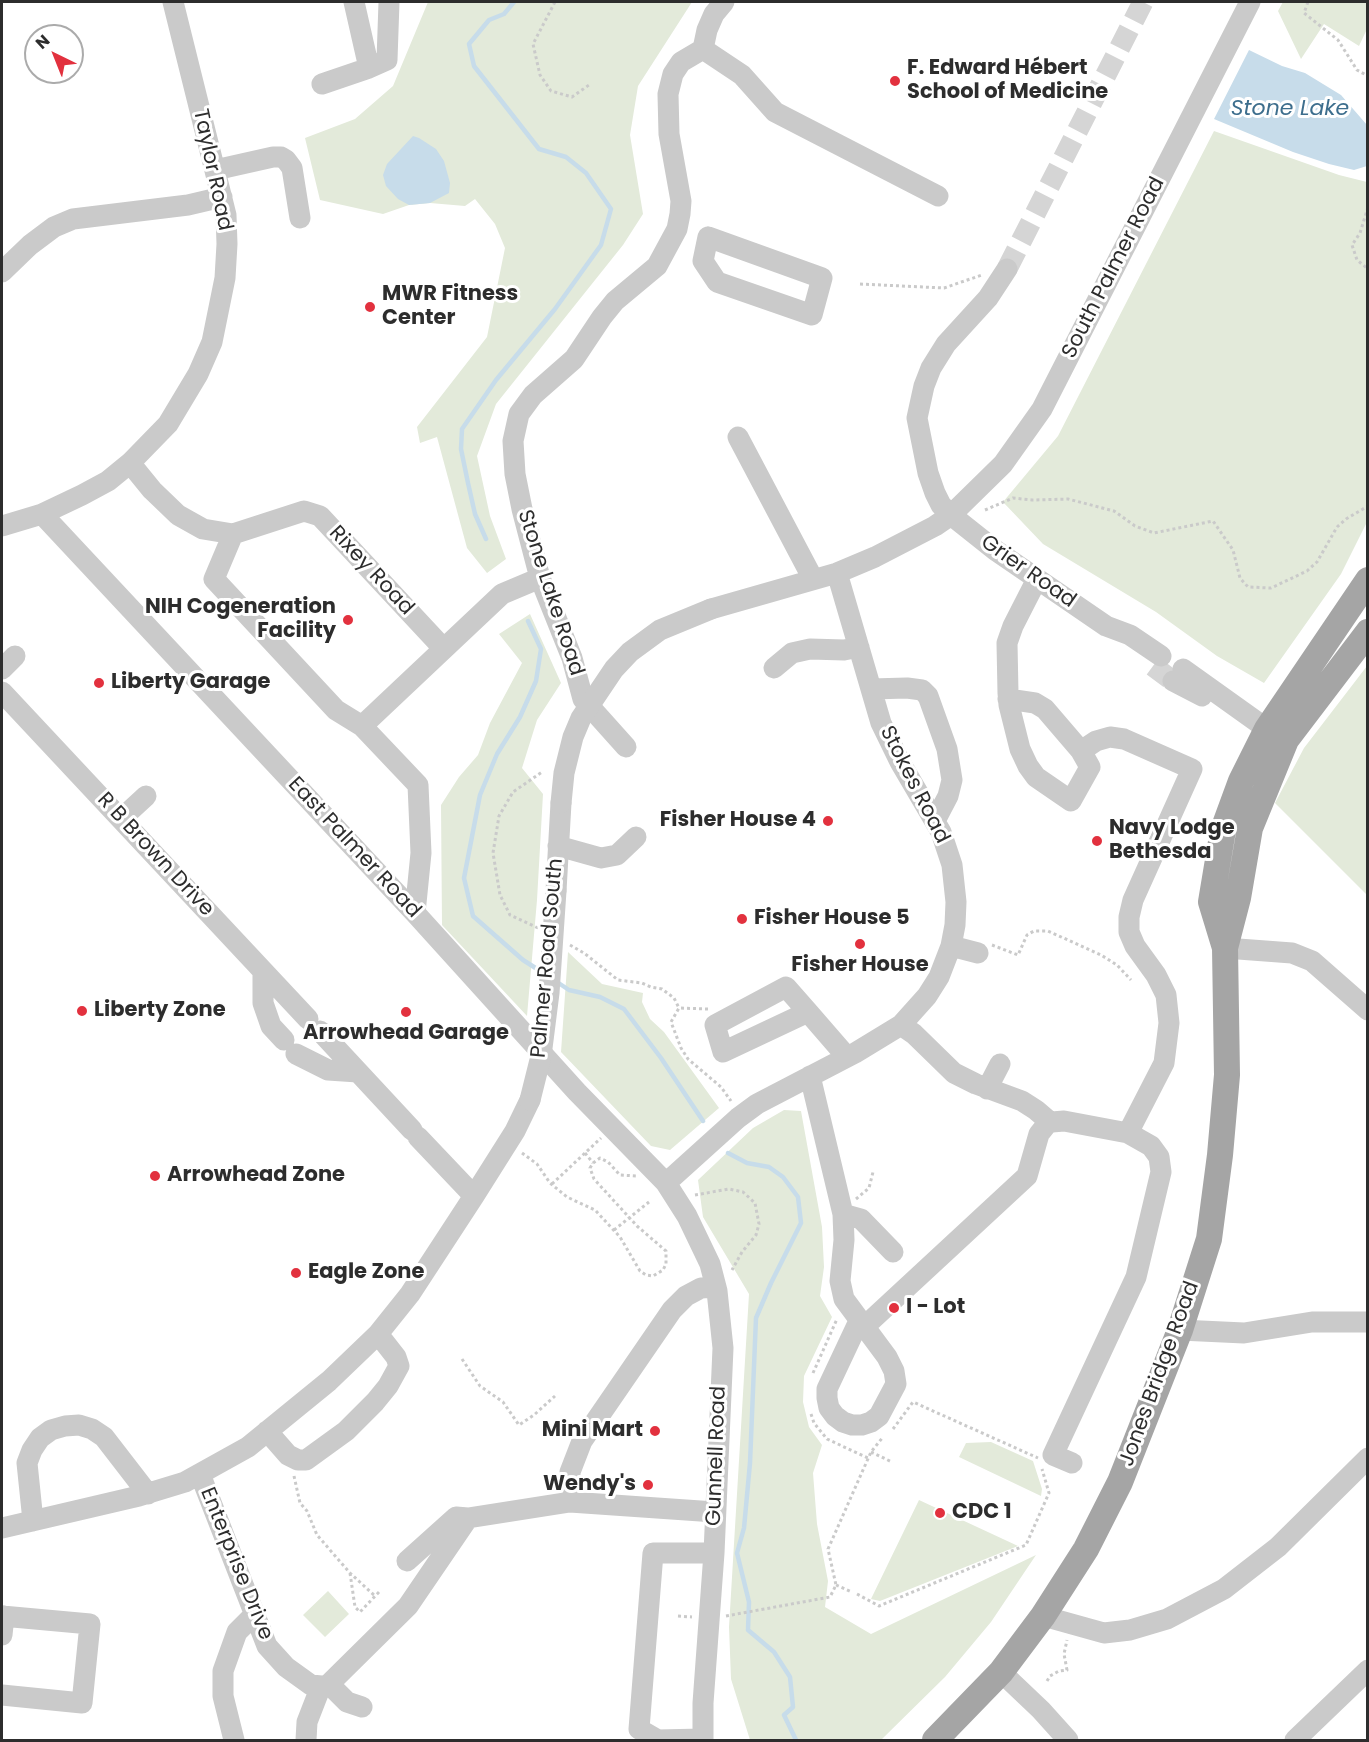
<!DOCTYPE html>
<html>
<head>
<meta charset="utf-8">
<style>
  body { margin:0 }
  #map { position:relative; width:1369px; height:1742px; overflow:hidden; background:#fff; font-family:Poppins,sans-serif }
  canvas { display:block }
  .frame { position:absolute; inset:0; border:3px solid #2d2d2d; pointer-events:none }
  .north { position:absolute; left:24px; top:24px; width:60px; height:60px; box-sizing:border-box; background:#fff; border:2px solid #ababab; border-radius:50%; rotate:317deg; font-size:16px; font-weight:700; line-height:24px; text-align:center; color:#2d2d2d }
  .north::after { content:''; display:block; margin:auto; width:21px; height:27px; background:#e2313e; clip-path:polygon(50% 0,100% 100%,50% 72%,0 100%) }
</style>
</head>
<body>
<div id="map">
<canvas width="1369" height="1742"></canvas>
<div class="frame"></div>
<div class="north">N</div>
</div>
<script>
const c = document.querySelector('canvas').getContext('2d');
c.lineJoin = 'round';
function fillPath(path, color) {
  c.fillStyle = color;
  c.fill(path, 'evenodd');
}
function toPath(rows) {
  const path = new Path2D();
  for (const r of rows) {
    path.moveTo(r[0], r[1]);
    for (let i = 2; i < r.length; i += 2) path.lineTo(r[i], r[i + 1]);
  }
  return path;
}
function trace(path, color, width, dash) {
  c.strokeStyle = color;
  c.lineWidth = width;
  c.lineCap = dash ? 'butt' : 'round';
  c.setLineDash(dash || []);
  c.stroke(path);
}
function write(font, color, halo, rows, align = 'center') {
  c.font = font + ' Poppins,sans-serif';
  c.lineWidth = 6;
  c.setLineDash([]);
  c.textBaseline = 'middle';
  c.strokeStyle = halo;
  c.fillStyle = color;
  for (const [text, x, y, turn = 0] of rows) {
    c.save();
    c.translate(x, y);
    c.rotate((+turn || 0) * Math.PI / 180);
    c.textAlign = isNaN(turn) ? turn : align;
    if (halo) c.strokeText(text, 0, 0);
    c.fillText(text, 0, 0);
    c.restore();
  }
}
const green = toPath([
  [428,2,692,2,638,86,630,135,643,214,623,245,496,404,477,456,490,516,506,559,487,573,467,548,437,437,420,443,417,427,487,337,505,248,495,224,475,199,465,206,430,203,409,205,383,214,320,200,305,138,355,119,393,86],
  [1283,2,1367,2,1367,29,1359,46,1324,24,1301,59,1278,11],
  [1214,131,1339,175,1367,182,1367,522,1341,574,1264,683,1217,656,1156,612,1043,544,1003,502,1058,436],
  [530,614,561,683,537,720,522,768,543,794,537,900,527,1016,442,925,441,805,459,777,478,755,490,723,522,663,499,634],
  [1367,666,1367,895,1275,803,1304,748],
  [568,952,602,984,643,993,642,1002,650,1019,664,1032,719,1108,670,1150,651,1146,561,1052],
  [784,1110,801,1111,822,1227,824,1267,820,1296,832,1317,804,1376,803,1402,809,1427,822,1445,813,1473,817,1524,828,1581,825,1607,871,1634,1036,1555,991,1622,945,1677,881,1740,750,1740,731,1679,729,1627,749,1294,703,1217,698,1180,753,1128],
  [991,1442,1033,1461,1042,1489,1041,1496,959,1457,966,1443],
  [919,1500,1018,1546,880,1601,871,1599],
  [328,1591,349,1614,325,1637,303,1615]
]);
const water = toPath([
  [1249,50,1282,66,1305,73,1341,95,1367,125,1367,166,1354,170,1329,164,1293,152,1214,119],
  [413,136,419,138,436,149,444,161,450,183,449,193,430,203,409,205,398,199,386,186,383,175,387,164]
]);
const stream = toPath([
  [486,539,475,514,468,483,461,449,462,429,496,380,555,309,601,245,611,209,586,173,566,157,539,149,474,66,469,44,489,20,504,14,514,2],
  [528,621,541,649,536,681,520,717,497,754,480,795,464,878,473,916,523,960,545,974],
  [557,982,569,990,600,997,624,1009,661,1058,703,1121],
  [728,1153,747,1163,769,1167,783,1177,798,1197,801,1223,771,1283,756,1318,750,1463,744,1528,737,1553,749,1602,748,1630,774,1652,790,1677,793,1707,784,1715,796,1740]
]);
const minorTunnel = toPath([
  [1007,269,1143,2],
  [1153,666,1173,681]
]);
const path = toPath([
  [555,2,533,44,540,75,551,91,572,97,589,85],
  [1308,2,1304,13,1338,40,1357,70,1368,76],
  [1368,207,1360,233,1352,245,1357,260,1368,269],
  [860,284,944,288,982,275],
  [985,510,1013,498,1032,500,1068,499,1114,511,1135,526,1154,533,1213,521,1233,550,1240,578,1248,587,1271,588,1307,571,1317,562,1337,527,1346,519,1368,506],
  [538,928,510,915,500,895,493,853,499,816,513,792,542,772],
  [570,945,584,953,618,980,642,983,651,987,662,989,674,998,679,1008],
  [992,945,1018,955,1027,935,1034,931,1048,931,1101,955,1117,965,1131,980],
  [708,1009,679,1008,671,1022,681,1048,688,1059,721,1087,731,1101],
  [522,1153,537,1164,550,1183,567,1197,595,1210,620,1237,640,1271,646,1275,653,1276,663,1270,666,1264,666,1251,637,1226,594,1179,590,1168,593,1163,600,1158,608,1162,620,1175,636,1176],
  [585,1153,593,1163],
  [552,1184,601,1138],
  [695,1195,729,1189,743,1192,755,1203,759,1224,756,1235,742,1252,732,1270],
  [856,1199,869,1188,873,1172],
  [614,1230,649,1202],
  [462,1359,480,1386,503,1402,519,1425,534,1415,555,1396],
  [813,1373,837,1319],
  [811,1414,814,1423,827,1439,868,1458],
  [893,1429,913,1402,1038,1458],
  [871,1452,892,1462],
  [294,1476,300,1503,307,1511,317,1535,350,1573,375,1596],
  [350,1573,355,1607,360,1612,379,1592],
  [836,1585,852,1592],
  [857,1594,879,1606,1026,1545,1049,1493,1042,1469],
  [678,1616,692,1617],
  [726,1616,830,1597,836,1585,828,1549,871,1452,883,1437],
  [1047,1681,1050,1676,1059,1671,1067,1670,1064,1654,1067,1640]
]);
const minor = toPath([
  [703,49,742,75,775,112,938,196],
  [369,68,387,60,389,2],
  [322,84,369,68,354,2],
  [215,170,273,157,281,157,286,160,292,168,300,218],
  [708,237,822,278,812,315,717,282,703,261,708,237],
  [1007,269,988,298,946,344,931,368,924,386,917,418,928,473,935,493,941,505,951,515,995,550,1106,626,1130,635,1161,656],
  [2,272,30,245,54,227,73,219,188,205,222,197],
  [738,437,813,579],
  [130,463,152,490,178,515,203,529,233,534],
  [42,514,415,913,577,1092,666,1183,687,1216,710,1264,717,1291,723,1348,714,1553,703,1703,703,1740],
  [2,526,42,514,82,495,108,481,130,463,168,424,198,374,212,342,225,278,227,244,226,215,173,2],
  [711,609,837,573,875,557,935,526,951,515,1003,464,1042,409,1250,2],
  [774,668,792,653,810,649,844,650,859,647],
  [2,669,15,656],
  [1183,669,1267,729],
  [1173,681,1202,696],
  [871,689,907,688,922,690,928,696,947,749,952,780,948,796,935,821],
  [2,692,308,1019],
  [1008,699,1035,703,1045,709,1081,751,1090,767,1071,801,1036,777,1028,766,1020,749,1009,705,1008,693,1007,643,1013,626,1037,579],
  [362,726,502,594,540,578],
  [626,747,583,699,572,658,540,578,522,509,515,474,513,441,519,414,533,395,574,359,602,317,615,301,657,266,677,229,680,214,681,201,669,134,668,94,673,74,681,62,703,49,707,30,714,14,724,2],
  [1081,751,1096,741,1110,737,1124,739,1192,769,1133,900,1129,917,1129,932,1135,946,1156,975,1166,995,1169,1023,1164,1063,1128,1133],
  [121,819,146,796],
  [558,846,601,858,617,855,636,837],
  [556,891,561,803],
  [415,913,421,853,418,785,362,726,336,710,214,579,233,534,304,511,320,516,443,648],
  [951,946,978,953],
  [1225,948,1292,953,1312,961,1368,1010],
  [263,971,263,1003,271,1026,284,1040],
  [808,1012,723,1052,715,1025,786,987,808,1012,847,1057],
  [901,1025,914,1034,954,1073,976,1084,1022,1101,1036,1110,1050,1122],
  [320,1031,412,1130],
  [296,1054,328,1070,358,1072],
  [810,1076,843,1214,844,1240,840,1281,844,1299,887,1357,894,1371,896,1384,879,1416,871,1422,862,1425,852,1425,843,1422,835,1416,829,1408,827,1398,827,1389,859,1321],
  [987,1089,1000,1064],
  [418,1137,474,1196],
  [666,1183,738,1118,757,1104,855,1053,901,1025,927,996,939,977,951,946,955,925,956,902,952,865,941,832,900,762,881,723,837,573],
  [843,1214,861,1219,893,1252],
  [864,1327,1027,1176,1039,1134,1047,1124,1052,1122,1064,1121,1128,1133,1151,1146,1159,1157,1161,1172,1136,1277,1053,1455,1072,1463],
  [1180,1330,1244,1333,1312,1322,1368,1322],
  [267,1431,288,1455,298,1460,306,1460,346,1431,375,1402,388,1386,399,1366,396,1357,378,1334],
  [200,1474,267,1646,286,1667,311,1685,332,1687,347,1702,362,1707],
  [570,1502,570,1472,582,1441,672,1310,686,1296,701,1288,716,1287],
  [33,1521,27,1463,32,1450,40,1438,51,1430,65,1426,79,1425,92,1429,104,1437,148,1494],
  [2,1528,139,1496,185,1482,248,1447,329,1381,378,1334,410,1294,474,1196,515,1131,530,1100],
  [407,1561,456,1517,468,1518,570,1502,715,1512],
  [2,1616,90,1624,82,1703,2,1695],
  [1043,1616,1104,1633,1130,1630,1167,1619,1224,1589,1278,1547,1368,1458],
  [2,1635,4,1616],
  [1001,1672,1041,1710,1068,1740],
  [326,1687,408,1606,468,1518],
  [234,1740,223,1696,223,1671,237,1632,254,1615],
  [306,1740,307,1722,321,1686],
  [657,1740,703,1739],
  [658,1740,639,1729,653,1553,714,1553],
  [1295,1740,1368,1670]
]);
const major = toPath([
  [1225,948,1238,898,1250,828,1286,740,1368,632],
  [935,1740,1001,1672,1043,1616,1086,1549,1120,1482,1180,1330,1209,1239,1220,1155,1227,1075,1225,948,1211,902,1223,830,1241,781,1267,729,1368,580]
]);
const minorBridge = toPath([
  [561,803,564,773,573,737,581,718,614,669,630,652,660,630,711,609],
  [530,1100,541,1056,549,993,556,891]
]);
const markers = [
  [895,81,6,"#e2313e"],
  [370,307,6,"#e2313e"],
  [348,620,6,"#e2313e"],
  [99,683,6,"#e2313e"],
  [828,821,6,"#e2313e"],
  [1097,841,6,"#e2313e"],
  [742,919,6,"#e2313e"],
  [860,944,6,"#e2313e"],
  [82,1011,6,"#e2313e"],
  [406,1012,6,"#e2313e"],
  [155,1176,6,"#e2313e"],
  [296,1273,6,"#e2313e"],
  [894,1308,6,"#e2313e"],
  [655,1431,6,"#e2313e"],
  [648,1485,6,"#e2313e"],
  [940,1513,6,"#e2313e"]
];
const poiNames = [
  ["F. Edward Hébert",907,69],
  ["School of Medicine",907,93],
  ["MWR Fitness",382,295],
  ["Center",382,319],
  ["NIH Cogeneration",336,608,"right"],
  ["Facility",336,632,"right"],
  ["Liberty Garage",111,683],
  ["Fisher House 4",816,821,"right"],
  ["Navy Lodge",1109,829],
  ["Bethesda",1109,853],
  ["Fisher House 5",754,919],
  ["Fisher House",860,966,"center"],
  ["Liberty Zone",94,1011],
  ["Arrowhead Garage",406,1034,"center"],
  ["Arrowhead Zone",167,1176],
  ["Eagle Zone",308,1273],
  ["I - Lot",906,1308],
  ["Mini Mart",643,1431,"right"],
  ["Wendy's",636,1485,"right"],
  ["CDC 1",952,1513]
];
const streetNames = [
  ["Taylor Road",212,170,78],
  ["South Palmer Road",1114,268,-63],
  ["Rixey Road",371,571,47],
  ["Grier Road",1028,572,35],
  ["Stone Lake Road",550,593,72],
  ["Stokes Road",914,785,63],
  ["East Palmer Road",354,848,47],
  ["R B Brown Drive",155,855,47],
  ["Palmer Road South",548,958,-85],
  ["Jones Bridge Road",1160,1374,-70],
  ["Gunnell Road",717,1456,-88],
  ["Enterprise Drive",236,1564,68]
];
const waterNames = [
  ["Stone Lake",1290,109]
];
fillPath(green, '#e3eada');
fillPath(water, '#c7dcea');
trace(stream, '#c7dcea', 4.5);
trace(minorTunnel, '#d5d5d5', 21, [21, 10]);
trace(path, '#cacaca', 3, [3, 3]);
trace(minor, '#cacaca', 21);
trace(major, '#a5a5a5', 26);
trace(minorBridge, '#cacaca', 21);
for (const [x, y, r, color] of markers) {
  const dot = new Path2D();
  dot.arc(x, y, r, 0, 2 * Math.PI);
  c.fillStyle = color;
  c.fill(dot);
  trace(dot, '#fff', 2);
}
write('bold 21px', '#2d2d2d', '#fff', poiNames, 'left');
write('21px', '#2d2d2d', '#fff', streetNames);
write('italic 22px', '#3d6e8d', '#fff', waterNames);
</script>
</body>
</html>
